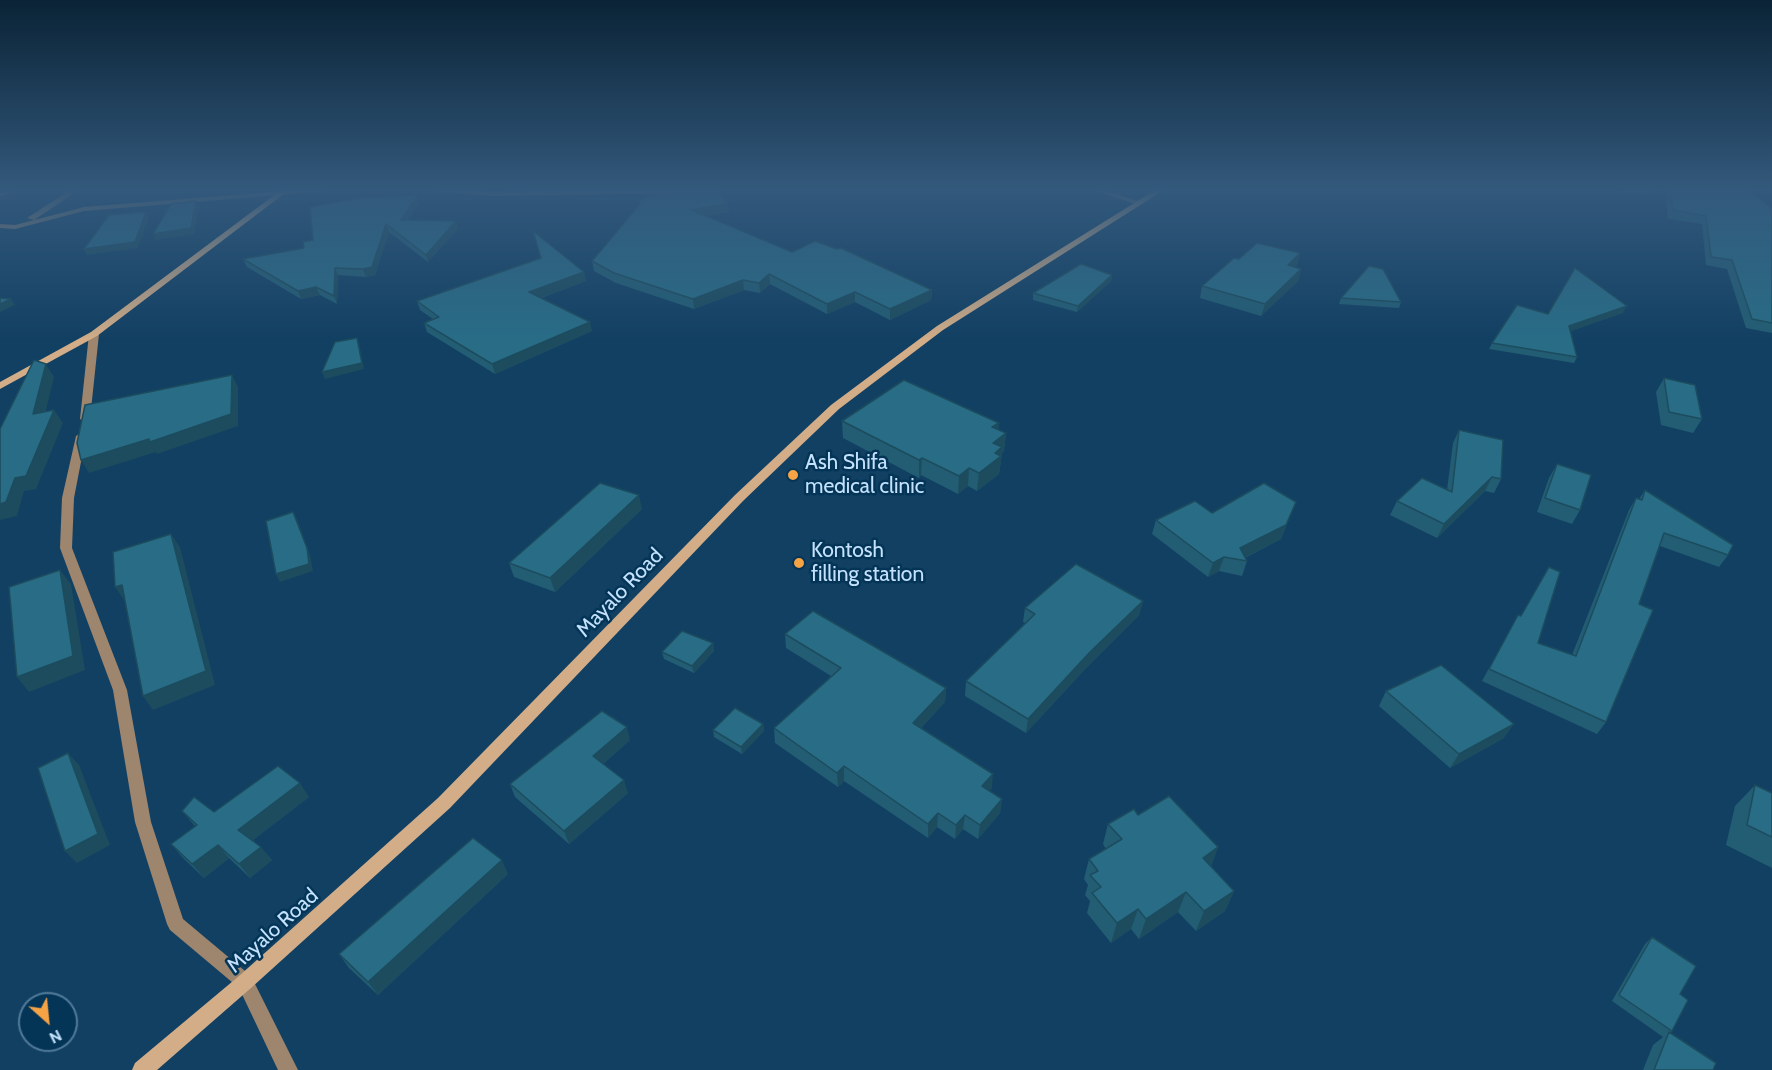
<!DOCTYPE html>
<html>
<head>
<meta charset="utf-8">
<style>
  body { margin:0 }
  #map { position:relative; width:1772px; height:1070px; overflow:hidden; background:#124063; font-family:Cabin,sans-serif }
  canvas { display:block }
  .north { position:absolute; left:18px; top:992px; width:60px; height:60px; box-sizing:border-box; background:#043557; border:2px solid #517a99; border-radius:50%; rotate:153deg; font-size:16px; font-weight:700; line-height:24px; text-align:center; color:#c4e2fd }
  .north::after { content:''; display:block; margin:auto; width:21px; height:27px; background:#f5a345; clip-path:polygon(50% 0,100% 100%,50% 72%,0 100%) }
</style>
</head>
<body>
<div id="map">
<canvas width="1772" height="1070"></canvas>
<div class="north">N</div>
</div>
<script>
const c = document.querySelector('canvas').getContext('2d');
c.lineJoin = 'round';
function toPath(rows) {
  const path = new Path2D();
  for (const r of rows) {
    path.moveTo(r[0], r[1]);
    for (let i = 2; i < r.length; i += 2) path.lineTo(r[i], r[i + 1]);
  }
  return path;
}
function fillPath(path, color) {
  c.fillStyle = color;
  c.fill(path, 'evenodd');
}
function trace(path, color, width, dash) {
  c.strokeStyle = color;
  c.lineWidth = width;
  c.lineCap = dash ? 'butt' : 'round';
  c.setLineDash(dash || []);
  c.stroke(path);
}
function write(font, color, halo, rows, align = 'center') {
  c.font = font + ' Cabin,sans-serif';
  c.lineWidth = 5;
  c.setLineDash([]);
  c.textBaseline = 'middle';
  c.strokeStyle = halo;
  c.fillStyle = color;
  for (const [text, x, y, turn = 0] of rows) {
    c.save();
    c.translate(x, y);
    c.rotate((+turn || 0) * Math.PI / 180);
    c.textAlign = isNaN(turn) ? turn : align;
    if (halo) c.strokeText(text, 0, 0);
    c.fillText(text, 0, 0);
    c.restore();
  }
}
const street = toPath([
  [7,190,18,190,0,197,0,193,7,190],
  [70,190,79,190,34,220,27,218,70,190],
  [296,190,338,190,84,211,15,229,0,228,0,224,15,225,84,207,296,190],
  [420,190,493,192,722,190,719,192,493,196,420,190],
  [1092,190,1104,190,1143,203,1139,205,1092,190],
  [94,331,99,334,90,419,85,422,80,419,89,334,94,331],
  [81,433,86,436,74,498,72,548,127,690,151,822,183,919,251,976,298,1070,278,1070,239,988,170,930,167,924,135,822,113,690,60,548,62,498,76,436,81,433]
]);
const secondary = toPath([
  [281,190,289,190,97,336,0,389,0,382,91,332,281,190],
  [1155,190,1164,190,943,330,839,409,743,501,450,808,251,988,157,1070,132,1070,135,1063,239,976,438,798,735,495,831,405,937,326,1155,190]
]);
const wall = toPath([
  [1615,190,1654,190,1651,196],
  [1667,190,1747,190,1772,208,1772,333,1746,328,1727,269,1706,265,1702,224,1668,219,1665,194],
  [417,196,419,203,408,220,458,228,428,262,389,232,375,275,366,277,338,275,337,304,320,295,301,299,247,267,243,259,304,248,313,240,352,200,352,198],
  [728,203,729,212,707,216,792,252,932,290,931,300,890,320,855,302,827,314,770,284,760,293,744,290,694,309,616,283,594,271,592,261],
  [1300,253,1297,265,1295,267,1301,269,1298,281,1261,316,1200,298,1202,286,1239,259],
  [584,272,586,281,541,298,592,331,495,374,427,332,424,323,433,319,420,310,417,301],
  [1112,275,1111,281,1077,312,1033,300,1033,293],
  [1341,298,1401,302,1399,308,1339,304],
  [1623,313,1570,331,1577,357,1574,363,1489,349,1492,343,1548,314],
  [1664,378,1702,419,1693,433,1661,425,1656,392],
  [842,421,999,423,998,430,1006,433,1004,451,1002,453,999,474,977,491,968,486,958,494,921,475,919,478,843,438],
  [1459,430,1501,479,1494,493,1485,491,1437,538,1390,515,1397,501,1447,490,1453,443],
  [1557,464,1580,510,1572,524,1537,512,1549,478],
  [1645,490,1728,555,1719,567,1660,546,1639,604,1606,722,1597,734,1482,681,1518,615,1538,643,1572,655,1629,510,1636,498,1639,499],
  [1296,502,1281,539,1245,558,1247,561,1242,576,1219,571,1208,577,1152,534,1156,520],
  [642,509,555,592,514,577,509,563],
  [1143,601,1139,615,1087,667,1026,733,965,696,966,681,1025,623,1023,622,1025,608],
  [785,634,946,688,945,702,921,728,992,788,989,790,1002,799,1000,813,978,839,963,829,955,839,937,827,928,838,844,781,838,787,775,743,774,728,831,676,786,648],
  [713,643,714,651,694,673,664,659,662,652],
  [1386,691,1504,738,1450,768,1379,706],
  [763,724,764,731,742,754,714,737,713,730],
  [630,740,603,764,628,793,569,844,515,797,510,784],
  [1755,785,1772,793,1772,868,1726,845,1735,806],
  [309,797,253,840,272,860,250,878,229,858,204,878,183,858,171,844,195,826,182,811,214,812],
  [1138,815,1218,847,1211,866,1234,891,1225,911,1196,931,1178,912,1139,939,1131,929,1111,943,1087,913,1090,901,1085,895,1088,885,1084,879,1089,859,1106,849,1103,844,1108,824],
  [508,874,378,995,349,968,339,954],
  [1652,937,1680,994,1672,1031,1670,1033,1713,1070,1643,1070,1653,1045,1663,1037,1612,1001,1645,944]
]);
const shadedWall = toPath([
  [417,196,419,203,404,228,401,220],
  [196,201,199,207,194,234,156,240,153,234],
  [728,203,729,212,693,219,692,210],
  [146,212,149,217,138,248,87,255,84,249],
  [456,221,458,228,428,262,426,255],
  [386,224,389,232,375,275,366,277,363,269],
  [1300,253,1297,265,1285,277,1288,265],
  [335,268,338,275,337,304,334,296],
  [1301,269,1298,281,1261,316,1265,304],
  [584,272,586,281,531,301,529,292],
  [769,274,770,284,760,293,759,283],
  [1112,275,1111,281,1077,312,1078,306],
  [743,280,744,290,694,309,693,299],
  [316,287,320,295,301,299,298,291],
  [932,290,931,300,890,320,890,309],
  [855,292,855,302,827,314,827,304],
  [11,299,15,305,0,312,0,304],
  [1627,306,1623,313,1566,333,1569,326],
  [590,322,592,331,495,374,492,364],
  [357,338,359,344,364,369,325,379,322,372],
  [46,364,54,377,42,427,33,414],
  [232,375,238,387,238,426,157,454,156,452,89,473,81,460],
  [54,410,63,423,36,489,24,491,17,516,0,520,0,504],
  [999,423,997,440,1006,433,1004,451,1002,453,999,474,977,491,979,473,992,427],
  [922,458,921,475,919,478,919,460],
  [969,468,968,486,958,494,959,476],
  [1492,477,1485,491,1437,538,1444,524],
  [639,495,642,509,555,592,550,578],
  [1296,502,1281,539,1240,560,1240,548],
  [293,512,297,519,310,555,313,571,280,582,276,574],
  [171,534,180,547,215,685,153,710,143,696],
  [1224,557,1219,571,1208,577,1213,563],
  [60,570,71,584,85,670,29,692,17,677],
  [122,585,124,600,115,587],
  [1143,601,1139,615,1087,667,1026,733,1028,719,1090,652],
  [713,643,714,651,694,673,692,666],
  [946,688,945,702,912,737,913,723],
  [763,724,764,731,742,754,741,747],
  [1514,724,1504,738,1450,768,1459,754],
  [627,727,630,740,597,769,593,756],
  [68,753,79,765,110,845,77,863,65,851],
  [844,766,844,781,838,787,837,773],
  [993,774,992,788,981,800,982,786],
  [624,780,628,793,569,844,564,831],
  [300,783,309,797,249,843,238,830],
  [1002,799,1000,813,978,839,980,825],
  [938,813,937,827,928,838,928,824],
  [965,815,963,829,955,839,956,825],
  [218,845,229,858,204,878,192,864],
  [261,847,272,860,250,878,239,864],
  [1218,847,1210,868,1203,858],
  [502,860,508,874,378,995,368,982],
  [1234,891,1225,911,1196,931,1204,911],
  [1186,892,1178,912,1139,939,1146,919],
  [1138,909,1131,929,1111,943,1117,923]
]);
const building = toPath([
  [673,190,716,190,728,203,692,210,792,252,815,241,837,249,841,248,932,290,890,309,855,292,827,304,769,274,759,283,743,280,693,299,614,273,592,261,640,204,639,200,673,190],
  [1670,190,1747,190,1772,208,1772,323,1752,319,1732,260,1711,257,1706,216,1673,210,1670,190],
  [417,196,401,220,456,221,426,255,386,224,372,267,363,269,335,268,334,296,316,287,298,291,243,259,304,248,303,242,313,240,310,207,353,199,352,198,417,196],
  [196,201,191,228,153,234,171,204,196,201],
  [146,212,135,242,84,249,109,215,146,212],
  [533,231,584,272,529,292,590,322,492,364,424,323,439,317,417,301,541,258,533,231],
  [1257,243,1300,253,1288,265,1301,269,1265,304,1202,286,1234,258,1239,259,1257,243],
  [1081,264,1112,275,1078,306,1033,293,1081,264],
  [1369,266,1383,269,1401,302,1341,298,1369,266],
  [1575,268,1627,306,1569,326,1577,357,1492,343,1517,305,1548,314,1575,268],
  [0,298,11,299,0,304,0,298],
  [357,338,362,363,322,372,335,342,357,338],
  [34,360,46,364,33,414,54,410,26,476,15,478,6,502,0,504,0,429,34,360],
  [232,375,231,414,150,442,149,439,81,460,77,443,85,405,232,375],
  [1664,378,1695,385,1702,419,1669,412,1664,378],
  [904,380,999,423,992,427,1006,433,993,443,1002,447,995,453,1001,456,979,473,969,468,959,476,922,458,919,460,842,421,904,380],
  [1459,430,1503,440,1501,479,1492,477,1444,524,1397,501,1422,478,1452,492,1459,430],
  [1557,464,1591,475,1580,510,1545,498,1557,464],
  [600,483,639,495,550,578,509,563,600,483],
  [1264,483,1296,502,1286,525,1240,548,1247,561,1224,557,1213,563,1156,520,1195,501,1212,513,1264,483],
  [1645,490,1733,545,1728,555,1664,533,1639,604,1653,610,1606,722,1489,669,1518,615,1521,616,1549,567,1560,572,1538,643,1576,656,1636,498,1642,500,1645,490],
  [293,512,307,548,309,564,276,574,266,521,293,512],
  [171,534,206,671,143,696,122,585,115,587,113,552,171,534],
  [1076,564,1143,601,1090,652,1028,719,966,681,1035,614,1025,608,1076,564],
  [60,570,73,656,17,677,9,587,60,570],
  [813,611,946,688,913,723,993,774,982,786,1002,799,980,825,965,815,956,825,938,813,928,824,844,766,837,773,774,728,841,668,785,634,813,611],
  [682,631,713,643,692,666,662,652,682,631],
  [1441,665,1514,724,1459,754,1386,691,1441,665],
  [735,708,763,724,741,747,713,730,735,708],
  [602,711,627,727,593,756,624,780,564,831,510,784,602,711],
  [68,753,98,834,65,851,38,768,68,753],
  [278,766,300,783,238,830,261,847,239,864,218,845,192,864,171,844,197,825,182,811,194,797,214,812,278,766],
  [1755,785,1772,793,1772,837,1747,825,1755,785],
  [1169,796,1218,847,1203,858,1234,891,1204,911,1186,892,1146,919,1138,909,1117,923,1092,893,1101,887,1090,875,1098,871,1089,859,1122,839,1108,824,1134,809,1138,815,1169,796],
  [473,838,502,860,368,982,339,954,473,838],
  [1652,937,1696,966,1680,994,1688,1000,1672,1031,1619,995,1652,937],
  [1669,1032,1716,1063,1713,1070,1654,1070,1669,1032]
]);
const markers = [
  [793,475,6,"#f5a345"],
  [799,563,6,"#f5a345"]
];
const poiNames = [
  ["Ash Shifa",805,463],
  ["medical clinic",805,487],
  ["Kontosh",811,551],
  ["filling station",811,575]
];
const streetNames = [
  ["Mayalo Road",620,593,-46],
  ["Mayalo Road",273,931,-42]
];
fillPath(street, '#9d856e');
fillPath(secondary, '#d2ad88');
fillPath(wall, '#225d73');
fillPath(shadedWall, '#1c4c5e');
fillPath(building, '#286c86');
trace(building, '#1c4c5e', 1.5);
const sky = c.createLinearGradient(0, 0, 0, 340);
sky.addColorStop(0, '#0a2336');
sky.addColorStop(0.56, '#33597c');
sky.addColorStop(1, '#33597c00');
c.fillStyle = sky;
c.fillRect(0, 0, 1772, 340);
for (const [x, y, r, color] of markers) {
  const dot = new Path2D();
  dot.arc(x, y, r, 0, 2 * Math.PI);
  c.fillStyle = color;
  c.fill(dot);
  trace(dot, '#043557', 2);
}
write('21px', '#c4e2fd', '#043557', poiNames, 'left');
write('21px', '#c4e2fd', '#043557', streetNames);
</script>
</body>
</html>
